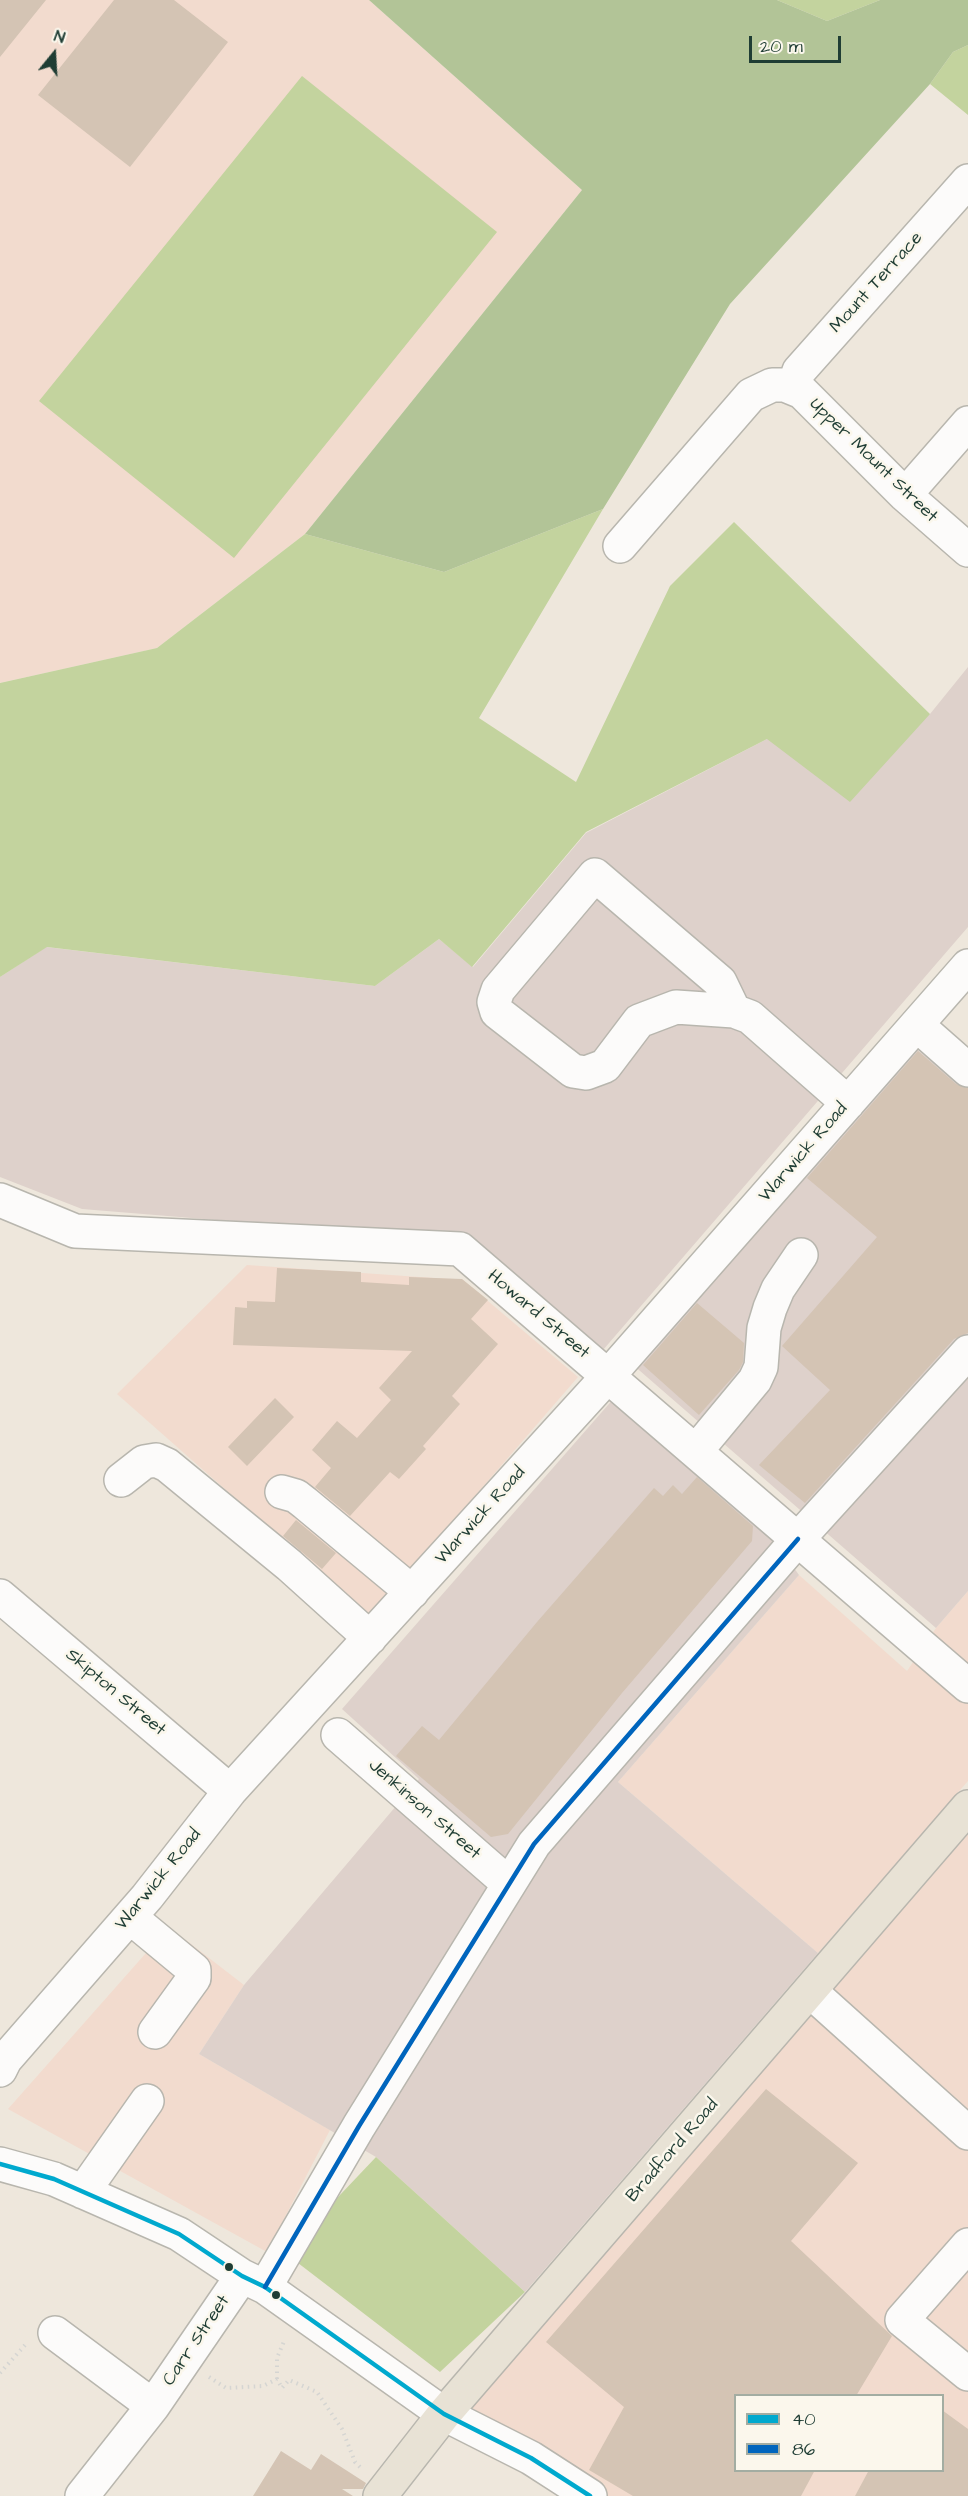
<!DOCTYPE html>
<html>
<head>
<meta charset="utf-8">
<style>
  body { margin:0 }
  #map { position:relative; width:968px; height:2496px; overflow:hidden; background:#eee7dc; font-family:"Architects Daughter",sans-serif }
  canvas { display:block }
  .legend { position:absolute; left:734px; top:2394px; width:210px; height:78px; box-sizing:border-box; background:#fbf7ec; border:2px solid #a3ada2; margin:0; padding:8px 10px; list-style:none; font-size:18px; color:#1f3d34 }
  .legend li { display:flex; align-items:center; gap:12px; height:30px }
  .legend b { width:30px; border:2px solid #a3ada2 }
  .north { position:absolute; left:24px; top:24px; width:60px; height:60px; -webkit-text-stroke:4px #fbf7ec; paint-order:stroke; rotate:18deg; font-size:16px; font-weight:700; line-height:24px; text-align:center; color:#1f3d34 }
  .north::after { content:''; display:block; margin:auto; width:21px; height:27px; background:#1f3d34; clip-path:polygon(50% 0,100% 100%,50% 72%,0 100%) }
  .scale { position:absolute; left:749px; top:36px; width:92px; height:27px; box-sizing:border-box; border:3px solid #1f3d34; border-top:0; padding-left:8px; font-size:18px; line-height:21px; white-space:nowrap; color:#1f3d34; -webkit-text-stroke:4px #fbf7ec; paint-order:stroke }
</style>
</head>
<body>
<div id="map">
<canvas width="968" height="2496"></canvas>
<ul class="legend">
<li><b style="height:8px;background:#00a9ce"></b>40</li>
<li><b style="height:8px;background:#0065bd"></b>86</li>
</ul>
<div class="north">N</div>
<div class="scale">20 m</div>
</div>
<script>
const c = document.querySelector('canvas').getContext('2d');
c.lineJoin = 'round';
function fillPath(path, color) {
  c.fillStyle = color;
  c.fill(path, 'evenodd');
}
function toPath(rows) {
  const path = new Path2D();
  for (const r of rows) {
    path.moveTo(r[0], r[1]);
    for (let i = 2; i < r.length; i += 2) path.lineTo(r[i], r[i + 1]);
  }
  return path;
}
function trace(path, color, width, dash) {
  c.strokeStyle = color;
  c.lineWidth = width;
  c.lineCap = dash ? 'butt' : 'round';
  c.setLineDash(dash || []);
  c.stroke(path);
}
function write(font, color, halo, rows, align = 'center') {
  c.font = font + ' "Architects Daughter",sans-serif';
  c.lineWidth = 5;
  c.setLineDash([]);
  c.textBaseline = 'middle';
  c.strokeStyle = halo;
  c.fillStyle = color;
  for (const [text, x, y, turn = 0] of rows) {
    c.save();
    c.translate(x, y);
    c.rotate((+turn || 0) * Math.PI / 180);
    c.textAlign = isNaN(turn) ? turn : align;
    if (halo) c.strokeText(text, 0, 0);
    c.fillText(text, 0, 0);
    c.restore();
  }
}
const built = toPath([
  [0,0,369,0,582,190,305,534,157,648,0,683],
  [247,1265,463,1280,578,1377,370,1617,117,1394],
  [799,1575,907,1671,936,1628,968,1591,968,1781,818,1953,618,1782],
  [968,1807,968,2496,582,2496,444,2414],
  [736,2396,942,2396,942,2470,736,2470],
  [169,1927,244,1985,199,2054,330,2130,267,2252,8,2109]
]);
const industrial = toPath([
  [968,667,968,927,603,1350,473,1241,82,1209,0,1177,0,977,46,947,375,986,439,939,473,967,586,833,767,739,930,714],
  [913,1046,968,1092,968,1591,936,1628,632,1364],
  [615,1397,767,1530,799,1575,618,1782,818,1953,525,2292,376,2157,199,2054,244,1985,419,1779,342,1709]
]);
const green = toPath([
  [777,0,880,0,827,21],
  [968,45,968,115,930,84,953,52],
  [302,76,497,232,234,558,39,401],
  [603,509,479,718,576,782,670,586,734,522,930,714,850,802,767,739,586,832,472,967,439,939,375,986,47,947,0,977,0,683,157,648,305,534,444,572],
  [376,2157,525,2292,440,2372,285,2253]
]);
const forest = toPath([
  [369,0,777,0,827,21,880,0,968,0,968,45,953,52,930,84,730,304,603,509,444,572,305,534,582,190]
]);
const building = toPath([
  [0,0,46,0,0,57],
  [114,0,174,0,228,42,130,167,38,95],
  [918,1051,956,1084,968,1088,968,1333,954,1339,805,1503,759,1465,830,1390,782,1346,877,1237,807,1178],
  [277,1268,361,1272,361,1282,409,1285,409,1277,462,1279,488,1300,471,1319,498,1344,452,1396,460,1404,423,1446,426,1449,399,1479,390,1472,350,1516,315,1487,331,1468,312,1450,337,1421,357,1438,391,1400,379,1388,412,1351,233,1345,235,1307,247,1308,247,1301,275,1302],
  [697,1303,744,1343,743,1362,739,1370,699,1415,643,1365],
  [275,1398,294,1417,247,1466,228,1447],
  [697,1477,753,1526,752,1541,622,1693,508,1834,491,1837,396,1756,422,1726,439,1740,537,1622,654,1488,663,1496,673,1485,682,1494],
  [296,1520,336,1553,322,1569,283,1536],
  [766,2089,858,2163,791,2241,892,2336,856,2396,735,2396,735,2470,815,2470,801,2496,633,2496,589,2470,624,2407,546,2342],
  [942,2410,968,2429,968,2496,855,2496,869,2470,942,2470],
  [281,2451,311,2470,321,2454,366,2483,363,2489,342,2489,353,2496,253,2496]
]);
const path = toPath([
  [0,2373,26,2344],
  [209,2377,226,2388,263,2386,277,2379,282,2388,289,2380,317,2392,342,2429,355,2462,362,2469],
  [277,2379,277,2358,285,2339]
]);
const minor = toPath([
  [793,388,799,371,968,181],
  [905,495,968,423],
  [620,546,751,395,772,385,785,385,802,392,905,495,968,550],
  [734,1011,720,982,595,875,498,990,494,1002,497,1012,573,1071,586,1073,605,1066,639,1021,676,1007,734,1011,750,1017,848,1103],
  [917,1025,968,1070],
  [0,1200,75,1231,460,1249,968,1686],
  [696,1451,755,1380,761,1367,764,1328,770,1308,778,1289,801,1255],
  [121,1480,144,1462,156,1460,167,1465,289,1565,370,1638],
  [282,1492,296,1496,305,1503,412,1592],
  [0,1596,230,1791],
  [338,1735,509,1884],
  [130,1917,194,1970,194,1978,155,2032],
  [810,1991,968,2133],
  [0,2070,5,2060,147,1897,230,1791,609,1375,968,966],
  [0,2164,54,2179,179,2234,242,2276,265,2287,444,2414,531,2458,590,2496],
  [83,2192,147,2101],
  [968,2245,902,2320,968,2374],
  [265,2287,359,2126,534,1844,798,1539,968,1352],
  [55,2333,153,2406],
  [82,2496,153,2406,242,2276]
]);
const major = toPath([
  [380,2496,444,2414,968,1807]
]);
const bus1 = toPath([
  [0,2164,54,2179,179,2234,242,2276,265,2287,444,2414,531,2458,590,2496]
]);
const bus2 = toPath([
  [265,2287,359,2126,534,1844,798,1539]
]);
const markers = [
  [229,2267,5,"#1f3d34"],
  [276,2295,5,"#1f3d34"]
];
const streetNames = [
  ["Mount Terrace",877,283,-48],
  ["Upper Mount Street",873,461,44],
  ["Warwick Road",804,1153,-49],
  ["Howard Street",538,1315,40],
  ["Warwick Road",481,1516,-48],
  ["Skipton Street",115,1693,40],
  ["Jenkinson Street",424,1810,41],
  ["Warwick Road",159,1880,-51],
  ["Bradford Road",673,2151,-49],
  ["Carr Street",197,2341,-56]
];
fillPath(built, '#f2dbce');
fillPath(industrial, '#ded1cb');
fillPath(green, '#c3d39e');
fillPath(forest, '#b2c497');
fillPath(building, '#d4c4b4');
trace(minor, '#b8b6ae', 36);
trace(major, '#b8b6ae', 36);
trace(path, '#d5d5d2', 4, [1.5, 4.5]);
trace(minor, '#fcfbfa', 33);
trace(major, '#e8e2d5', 33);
trace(bus1, '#00a9ce', 4.5);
trace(bus2, '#0065bd', 4.5);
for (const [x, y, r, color] of markers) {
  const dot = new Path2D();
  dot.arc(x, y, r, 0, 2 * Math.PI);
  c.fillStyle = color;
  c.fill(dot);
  trace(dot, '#fbf7ec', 2);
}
write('18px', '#1f3d34', '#fbf7ec', streetNames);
</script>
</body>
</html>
